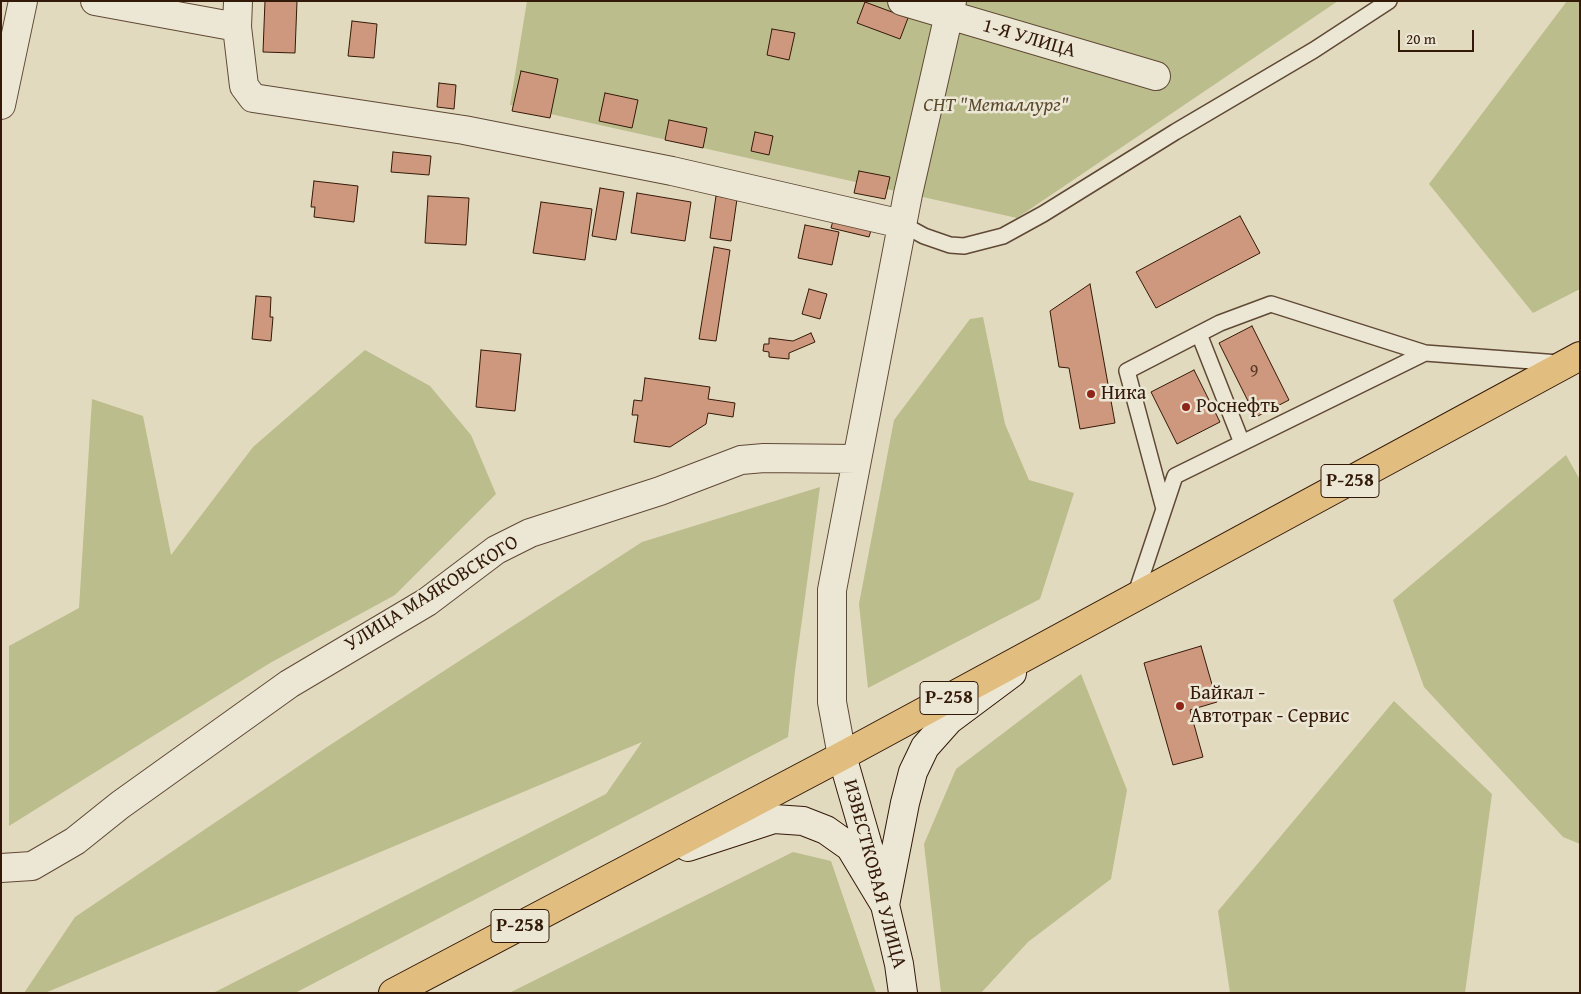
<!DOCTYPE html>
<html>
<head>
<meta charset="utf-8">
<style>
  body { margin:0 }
  #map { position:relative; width:1581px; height:994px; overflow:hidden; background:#e2dabe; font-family:"Gentium Book Plus",serif }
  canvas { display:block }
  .frame { position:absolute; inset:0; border:2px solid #331907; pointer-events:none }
  .scale { position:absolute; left:1398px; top:30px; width:76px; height:22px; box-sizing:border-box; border:2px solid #331907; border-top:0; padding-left:6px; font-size:15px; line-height:18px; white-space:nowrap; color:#331907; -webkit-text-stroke:4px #ece7d5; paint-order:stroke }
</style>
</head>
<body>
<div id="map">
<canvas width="1581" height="994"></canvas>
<div class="frame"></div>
<div class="scale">20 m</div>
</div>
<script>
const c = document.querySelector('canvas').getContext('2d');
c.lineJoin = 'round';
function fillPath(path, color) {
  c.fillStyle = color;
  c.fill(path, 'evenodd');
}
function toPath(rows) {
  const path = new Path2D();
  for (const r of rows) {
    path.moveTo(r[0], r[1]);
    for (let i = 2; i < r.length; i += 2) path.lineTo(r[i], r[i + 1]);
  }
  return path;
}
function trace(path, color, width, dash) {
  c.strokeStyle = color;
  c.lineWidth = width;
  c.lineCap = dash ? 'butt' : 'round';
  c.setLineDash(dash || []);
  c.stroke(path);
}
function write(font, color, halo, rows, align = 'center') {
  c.font = font + ' "Gentium Book Plus",serif';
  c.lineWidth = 5;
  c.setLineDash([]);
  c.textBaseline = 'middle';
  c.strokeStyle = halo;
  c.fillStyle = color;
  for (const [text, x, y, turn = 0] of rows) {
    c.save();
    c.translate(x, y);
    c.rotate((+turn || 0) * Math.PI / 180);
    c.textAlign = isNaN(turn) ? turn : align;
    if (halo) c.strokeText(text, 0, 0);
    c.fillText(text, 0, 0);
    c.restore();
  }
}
const green = toPath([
  [527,1,1338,1,1017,218,510,105],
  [1567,1,1580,1,1580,289,1533,313,1429,184],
  [983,317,1005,424,1029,480,1074,493,1040,599,868,688,859,604,894,420,970,319],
  [365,350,430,386,471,435,496,494,395,595,270,663,9,826,9,646,79,608,92,399,143,416,171,555,253,447],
  [1566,455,1580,480,1580,844,1563,837,1424,687,1393,600],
  [820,487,795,671,788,737,295,993,213,993,606,794,642,742,45,993,24,993,75,917,327,747,642,542],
  [1081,674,1127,790,1111,879,1028,942,981,993,941,993,924,844,956,769],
  [1394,701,1492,794,1465,993,1230,993,1218,911],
  [793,852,831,861,876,993,511,992]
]);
const building = toPath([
  [265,1,297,1,295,53,263,52,265,1],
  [865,2,908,18,900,39,857,23,865,2],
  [352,21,377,24,374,58,348,56,352,21],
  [772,29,795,33,789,60,767,55,772,29],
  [521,71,558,79,550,118,512,111,521,71],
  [439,83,456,85,454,109,437,107,439,83],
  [605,93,638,100,632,128,599,121,605,93],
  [669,120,707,128,703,148,665,140,669,120],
  [755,132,773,136,769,155,751,151,755,132],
  [393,152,431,156,429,175,391,172,393,152],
  [859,171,890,177,885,199,854,193,859,171],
  [314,181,358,186,354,222,314,217,315,207,311,207,314,181],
  [600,188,624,192,616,240,592,236,600,188],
  [637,193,691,202,685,241,631,233,637,193],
  [428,196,469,198,466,245,425,243,428,196],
  [716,196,737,199,731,241,710,238,716,196],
  [541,202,592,209,585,260,533,253,541,202],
  [1240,216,1260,253,1156,308,1136,272,1240,216],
  [834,217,872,227,869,237,831,228,834,217],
  [805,225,839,232,832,265,798,258,805,225],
  [714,247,730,250,716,341,699,339,714,247],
  [1090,284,1115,423,1080,429,1069,368,1059,367,1050,311,1090,284],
  [809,289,827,294,820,319,802,314,809,289],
  [256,296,271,297,270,317,273,317,271,341,252,339,256,296],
  [1252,326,1289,400,1256,417,1219,343,1252,326],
  [811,333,815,342,789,353,789,359,769,357,769,352,763,351,764,344,769,344,769,338,793,341,811,333],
  [481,350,521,354,515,411,476,407,481,350],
  [1194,370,1220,422,1177,444,1151,392,1194,370],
  [645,378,710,387,708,399,735,403,733,417,708,413,706,424,670,447,634,442,638,415,632,415,634,400,642,401,645,378],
  [1201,646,1217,702,1190,710,1203,757,1173,765,1144,663,1201,646]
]);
const lane = toPath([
  [902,224,924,236,950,245,964,246,1003,236,1043,214,1175,132,1314,50,1389,1],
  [1199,334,1242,443],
  [1164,509,1127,371,1220,323,1271,304,1425,353],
  [1135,596,1175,476,1425,353,1559,363]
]);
const street = toPath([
  [95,1,237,27],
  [238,1,237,27,244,86,253,98,464,130,672,171,902,224],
  [902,1,1156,76],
  [1,105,23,1],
  [842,756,832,702,832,590,908,194,952,1],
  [1,868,32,866,75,841,120,805,289,684,427,602,496,550,530,533,660,491,741,460,764,458,857,459]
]);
const secondary = toPath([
  [842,756,885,905,899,964,903,993],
  [688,847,774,819,803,821,826,830,850,847,885,905],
  [885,905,905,803,913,772,925,747,949,720,1012,673]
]);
const primary = toPath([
  [393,993,842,756,1580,356]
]);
const markers = [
  [1091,394,5,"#8f2418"],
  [1186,407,5,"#8f2418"],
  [1180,706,5,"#8f2418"]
];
const numberNames = [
  ["9",1254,372]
];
const shields = [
  [1350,481,58],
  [949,698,58],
  [520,926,58]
];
const shieldNames = [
  ["Р-258",1350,481],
  ["Р-258",949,698],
  ["Р-258",520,926]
];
const streetNames = [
  ["1-Я УЛИЦА",1029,39,16],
  ["УЛИЦА МАЯКОВСКОГО",432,594,-32],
  ["ИЗВЕСТКОВАЯ УЛИЦА",874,874,75]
];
const parkNames = [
  ["СНТ \"Металлург\"",996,106]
];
const poiNames = [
  ["Ника",1101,394],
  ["Роснефть",1196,407],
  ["Байкал -",1190,694],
  ["Автотрак - Сервис",1190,717]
];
fillPath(green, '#bbbd8c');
fillPath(building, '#ce987e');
trace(building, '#331907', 1);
trace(lane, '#5f4935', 18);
trace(street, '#5f4935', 30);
trace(secondary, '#331907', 30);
trace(primary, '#331907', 30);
trace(lane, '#ece7d5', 15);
trace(street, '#ece7d5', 28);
trace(secondary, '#ece7d5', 28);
trace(primary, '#e1bd7f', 28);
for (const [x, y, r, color] of markers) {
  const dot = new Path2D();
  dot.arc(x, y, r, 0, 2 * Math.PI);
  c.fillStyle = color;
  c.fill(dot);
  trace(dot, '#ece7d5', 2);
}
write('18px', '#5a3925', null, numberNames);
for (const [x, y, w] of shields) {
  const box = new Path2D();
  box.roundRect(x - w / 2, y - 16.5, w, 33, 4);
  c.fillStyle = '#ece7d5';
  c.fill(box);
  trace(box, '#331907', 1);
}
write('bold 19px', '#331907', null, shieldNames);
write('20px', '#331907', '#ece7d5', streetNames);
write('italic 20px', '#5c4a2f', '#ece7d5', parkNames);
write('20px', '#331907', '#ece7d5', poiNames, 'left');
</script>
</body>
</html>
